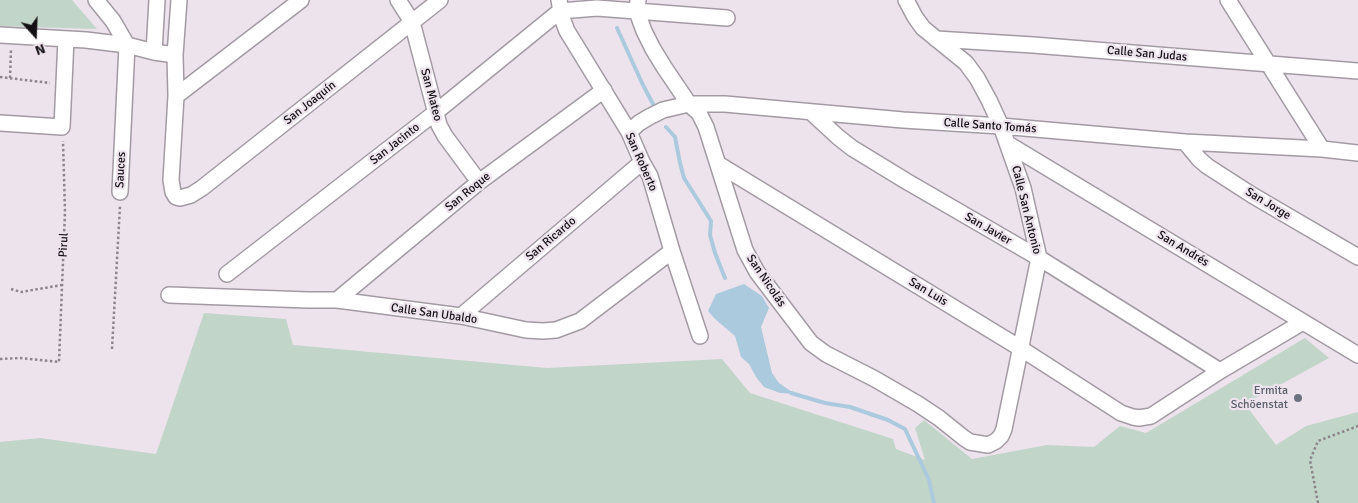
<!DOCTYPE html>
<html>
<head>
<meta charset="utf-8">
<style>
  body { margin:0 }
  #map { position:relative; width:1358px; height:503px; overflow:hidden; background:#ede3ed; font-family:Signika,sans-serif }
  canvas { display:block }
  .north { position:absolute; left:10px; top:10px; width:50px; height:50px; -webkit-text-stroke:4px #ede3ed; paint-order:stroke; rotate:160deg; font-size:14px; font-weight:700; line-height:20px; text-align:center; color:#131013 }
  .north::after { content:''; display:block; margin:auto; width:18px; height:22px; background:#131013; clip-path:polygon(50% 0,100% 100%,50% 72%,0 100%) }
</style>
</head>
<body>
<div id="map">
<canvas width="1358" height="503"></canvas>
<div class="north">N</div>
</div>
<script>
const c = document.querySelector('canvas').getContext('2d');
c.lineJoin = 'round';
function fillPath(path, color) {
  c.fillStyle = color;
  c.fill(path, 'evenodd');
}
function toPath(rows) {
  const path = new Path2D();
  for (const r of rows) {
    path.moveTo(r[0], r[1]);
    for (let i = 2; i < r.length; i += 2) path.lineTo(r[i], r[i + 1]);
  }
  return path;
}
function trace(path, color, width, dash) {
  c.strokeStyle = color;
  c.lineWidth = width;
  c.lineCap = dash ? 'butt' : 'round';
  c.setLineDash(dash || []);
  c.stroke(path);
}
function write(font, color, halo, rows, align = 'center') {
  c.font = font + ' Signika,sans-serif';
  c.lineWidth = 4.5;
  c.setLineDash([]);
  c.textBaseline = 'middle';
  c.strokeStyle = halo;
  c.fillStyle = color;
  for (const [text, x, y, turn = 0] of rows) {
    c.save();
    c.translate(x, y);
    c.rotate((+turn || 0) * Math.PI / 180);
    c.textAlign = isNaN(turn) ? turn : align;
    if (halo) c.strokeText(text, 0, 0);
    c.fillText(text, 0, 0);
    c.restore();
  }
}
const green = toPath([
  [0,0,72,0,97,29,0,26],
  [204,313,286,319,293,345,547,368,722,359,750,393,893,439,896,449,925,460,915,428,924,420,972,459,1047,445,1094,447,1120,426,1146,433,1305,338,1329,358,1245,404,1276,445,1306,426,1358,412,1358,503,0,503,0,442,40,438,156,454]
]);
const water = toPath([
  [744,284,762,296,769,308,761,327,772,373,779,383,795,394,780,393,764,387,756,377,749,364,741,357,735,336,715,319,708,311,716,294]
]);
const stream = toPath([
  [617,28,642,83,654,106],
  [666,127,675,137,680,163,684,178,711,221,710,235,715,253,725,278],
  [791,393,825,403,850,407,888,420,905,429,929,480,934,503]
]);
const path = toPath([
  [0,77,50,83],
  [10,78,11,49],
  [11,289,21,292,62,285],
  [112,349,120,206],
  [0,359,20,358,59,362,65,212,63,141],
  [1318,503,1310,460,1318,441,1358,426]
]);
const street = toPath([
  [96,0,113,21,127,45,120,192],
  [179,0,175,55,176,96,171,180,173,192,176,197,180,198,191,195,202,188,440,0],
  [398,0,412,22,439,125,445,136,479,182],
  [559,0,562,18,567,31,629,132,642,162,650,176,672,251,700,336],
  [638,0,637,12,644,31,653,49,664,67,689,104,699,113,706,127,745,250,757,272,811,343,826,354,875,379,918,404,939,418,964,438,970,442,988,445,996,441,1001,436,1004,429,1039,258,1023,188,1001,126,989,100,977,78,966,63,923,28,915,17,906,0],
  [1228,0,1322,149],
  [0,35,86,40,127,45,154,52,175,55],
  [936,39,1033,45,1358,71],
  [154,52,157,0],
  [176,96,301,0],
  [812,113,838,137,852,148,906,181,1039,258,1220,371],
  [0,123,62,127,66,39],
  [629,132,639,123,649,117,663,110,680,106,689,104,725,104,903,120,1001,126,1185,142,1322,149,1358,153],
  [1185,142,1199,159,1207,166,1252,195,1358,257],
  [1008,144,1358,355],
  [718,164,1020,348,1121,413,1133,417,1139,418,1151,416,1220,371,1303,322],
  [227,274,436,112,560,11,597,8,727,18],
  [169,295,308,300,337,300,461,316,526,330,543,331,556,330,580,321,672,251],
  [337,300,479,182,604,90],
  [461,316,642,162]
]);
const markers = [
  [1298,398,5,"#6b7280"]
];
const streetNames = [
  ["Calle San Judas",1147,54,5],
  ["San Mateo",431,95,75],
  ["San Joaquín",310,103,-38],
  ["Calle Santo Tomás",990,126,4],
  ["San Jacinto",395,144,-38],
  ["San Roberto",641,162,66],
  ["Sauces",121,170,-87],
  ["San Roque",468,192,-39],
  ["San Jorge",1268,204,31],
  ["Calle San Antonio",1026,210,76],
  ["San Javier",988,229,30],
  ["San Ricardo",551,239,-40],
  ["Pirul",64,245,-87],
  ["San Andrés",1183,249,31],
  ["San Nicolás",766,281,56],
  ["San Luis",928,292,31],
  ["Calle San Ubaldo",434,314,8]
];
const worshipNames = [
  ["Ermita",1288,391],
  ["Schöenstat",1288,405]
];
fillPath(green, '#c2d5c9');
fillPath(water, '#accadd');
trace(stream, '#accadd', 4);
trace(street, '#a39ba3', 18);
trace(path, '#8c858c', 2.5, [2.5, 2.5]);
trace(street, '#fff', 15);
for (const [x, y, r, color] of markers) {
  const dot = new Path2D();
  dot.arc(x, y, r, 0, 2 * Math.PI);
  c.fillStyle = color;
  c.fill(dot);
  trace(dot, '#ede3ed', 2);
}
write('12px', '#131013', '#ede3ed', streetNames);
write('12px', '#5b616d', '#ede3ed', worshipNames, 'right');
</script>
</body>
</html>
